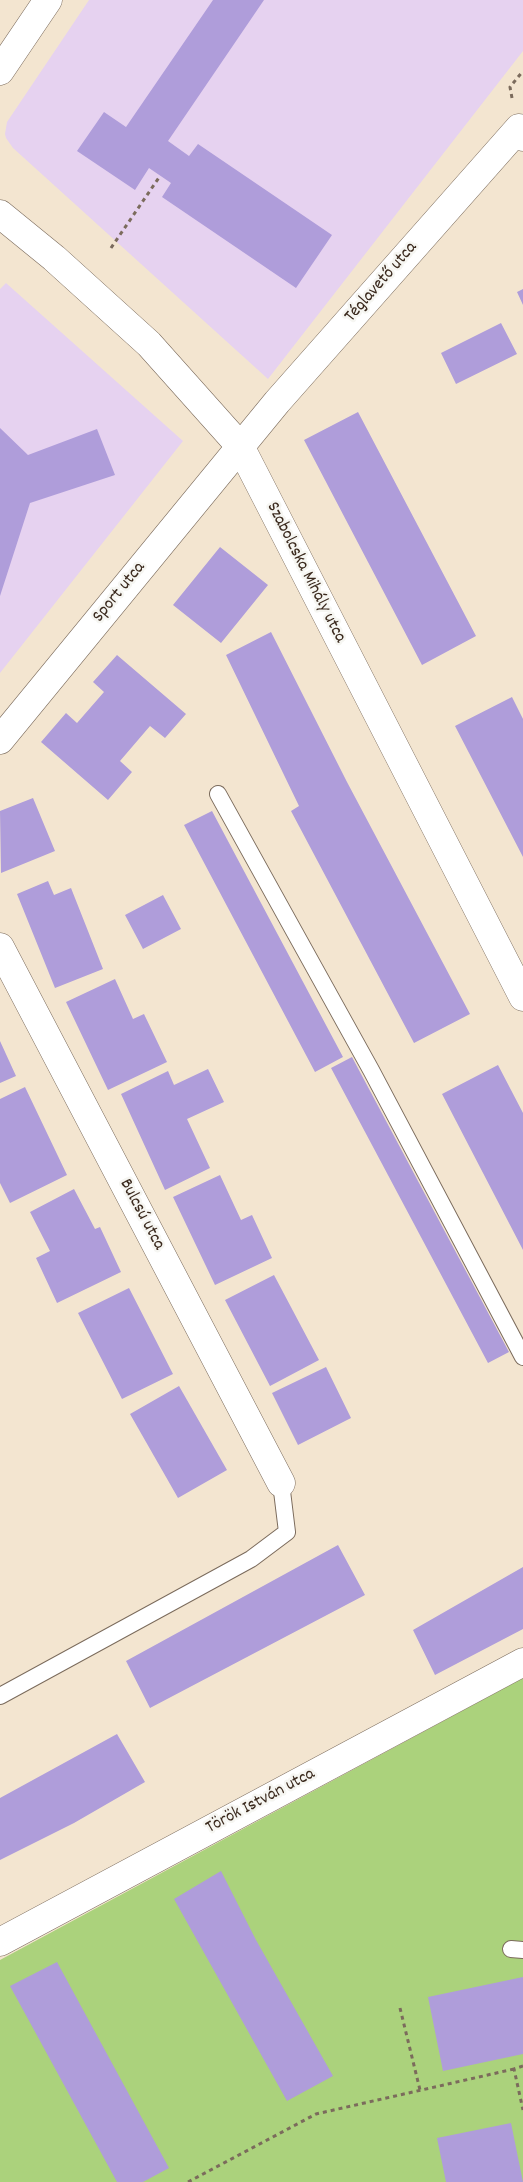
<!DOCTYPE html>
<html>
<head>
<meta charset="utf-8">
<style>
  body { margin:0 }
  canvas { display:block; background:#f3e5d0 }
</style>
</head>
<body>
<canvas width="523" height="2182"></canvas>
<script>
const c = document.querySelector('canvas').getContext('2d');
c.lineJoin = 'round';
function fillPath(path, color) {
  c.fillStyle = color;
  c.fill(path, 'evenodd');
}
function toPath(rows) {
  const path = new Path2D();
  for (const r of rows) {
    path.moveTo(r[0], r[1]);
    for (let i = 2; i < r.length; i += 2) path.lineTo(r[i], r[i + 1]);
  }
  return path;
}
function trace(path, color, width, dash) {
  c.strokeStyle = color;
  c.lineWidth = width;
  c.lineCap = dash ? 'butt' : 'round';
  c.setLineDash(dash || []);
  c.stroke(path);
}
function write(font, color, halo, rows, align = 'center') {
  c.font = font + ' Dekko,sans-serif';
  c.lineWidth = 5;
  c.setLineDash([]);
  c.textBaseline = 'middle';
  c.strokeStyle = halo;
  c.fillStyle = color;
  for (const [text, x, y, turn = 0] of rows) {
    c.save();
    c.translate(x, y);
    c.rotate((+turn || 0) * Math.PI / 180);
    c.textAlign = isNaN(turn) ? turn : align;
    if (halo) c.strokeText(text, 0, 0);
    c.fillText(text, 0, 0);
    c.restore();
  }
}
const built = toPath([
  [89,0,523,0,523,51,268,379,13,148,6,138,5,134,7,122],
  [6,283,183,441,0,673,0,289]
]);
const green = toPath([
  [523,1678,523,2182,0,2182,0,1960]
]);
const building = toPath([
  [213,0,264,0,168,141,189,156,198,144,332,235,296,288,162,197,171,183,149,168,135,190,77,151,104,112,126,127],
  [523,289,523,305,517,292],
  [501,323,517,354,456,384,441,353],
  [358,412,476,636,422,665,304,440],
  [0,428,28,455,97,429,115,475,30,503,0,596],
  [220,547,268,585,221,643,173,605],
  [271,632,347,782,470,1014,414,1043,291,811,299,806,226,655],
  [117,655,186,714,165,738,150,726,120,761,132,772,108,800,41,742,66,713,77,723,104,692,93,682],
  [512,697,523,719,523,857,455,726],
  [33,798,55,851,1,873,0,811],
  [212,811,343,1057,315,1072,184,825],
  [48,881,54,895,71,888,103,969,55,988,17,894],
  [163,895,181,929,143,949,125,915],
  [115,979,133,1019,144,1014,167,1062,108,1090,66,1002],
  [0,1041,16,1076,0,1083],
  [352,1057,509,1352,488,1363,331,1068],
  [498,1065,523,1113,523,1250,442,1094],
  [208,1069,224,1102,187,1119,210,1168,165,1190,121,1094,168,1071,174,1085],
  [25,1087,67,1175,10,1203,0,1183,0,1099],
  [220,1175,241,1220,252,1215,272,1258,215,1285,173,1197],
  [74,1189,95,1229,100,1227,121,1272,57,1303,36,1258,50,1251,30,1212],
  [274,1275,319,1360,270,1386,225,1300],
  [129,1288,173,1374,122,1399,78,1313],
  [326,1367,351,1418,298,1445,272,1393],
  [179,1386,227,1470,178,1498,130,1414],
  [338,1545,365,1595,150,1708,126,1661],
  [523,1567,523,1629,435,1675,413,1630],
  [117,1734,145,1782,74,1823,0,1860,0,1798],
  [221,1871,256,1940,333,2076,287,2101,174,1899],
  [57,1962,169,2168,143,2182,117,2182,10,1986],
  [523,1977,523,2054,443,2071,428,1997],
  [511,2123,523,2182,446,2182,437,2138]
]);
const path = toPath([
  [512,98,510,87,523,71],
  [111,248,160,176],
  [400,2008,420,2090],
  [523,2066,514,2069,523,2110],
  [188,2182,316,2114,514,2069]
]);
const lane = toPath([
  [218,794,371,1070,523,1357],
  [0,1696,251,1559,287,1532,281,1483],
  [511,1949,523,1950]
]);
const street = toPath([
  [0,71,48,0],
  [0,214,54,258,149,344,240,446,523,997],
  [0,740,277,402,519,128,523,137],
  [0,947,281,1483],
  [0,1942,523,1662]
]);
const streetNames = [
  ["Téglavető utca",382,283,-49],
  ["Szabolcska Mihály utca",305,573,63],
  ["Sport utca",120,593,-51],
  ["Bulcsú utca",141,1215,62],
  ["Török István utca",261,1802,-28]
];
fillPath(built, '#e6d2f0');
fillPath(green, '#abd27c');
fillPath(building, '#af9dda');
trace(lane, '#7b6b5c', 18);
trace(street, '#7b6b5c', 29);
trace(path, '#7b6b5c', 3, [4, 4]);
trace(lane, '#fff', 16);
trace(street, '#fff', 28);
write('18px', '#3b2a1e', '#f6f6f2', streetNames);
</script>
</body>
</html>
